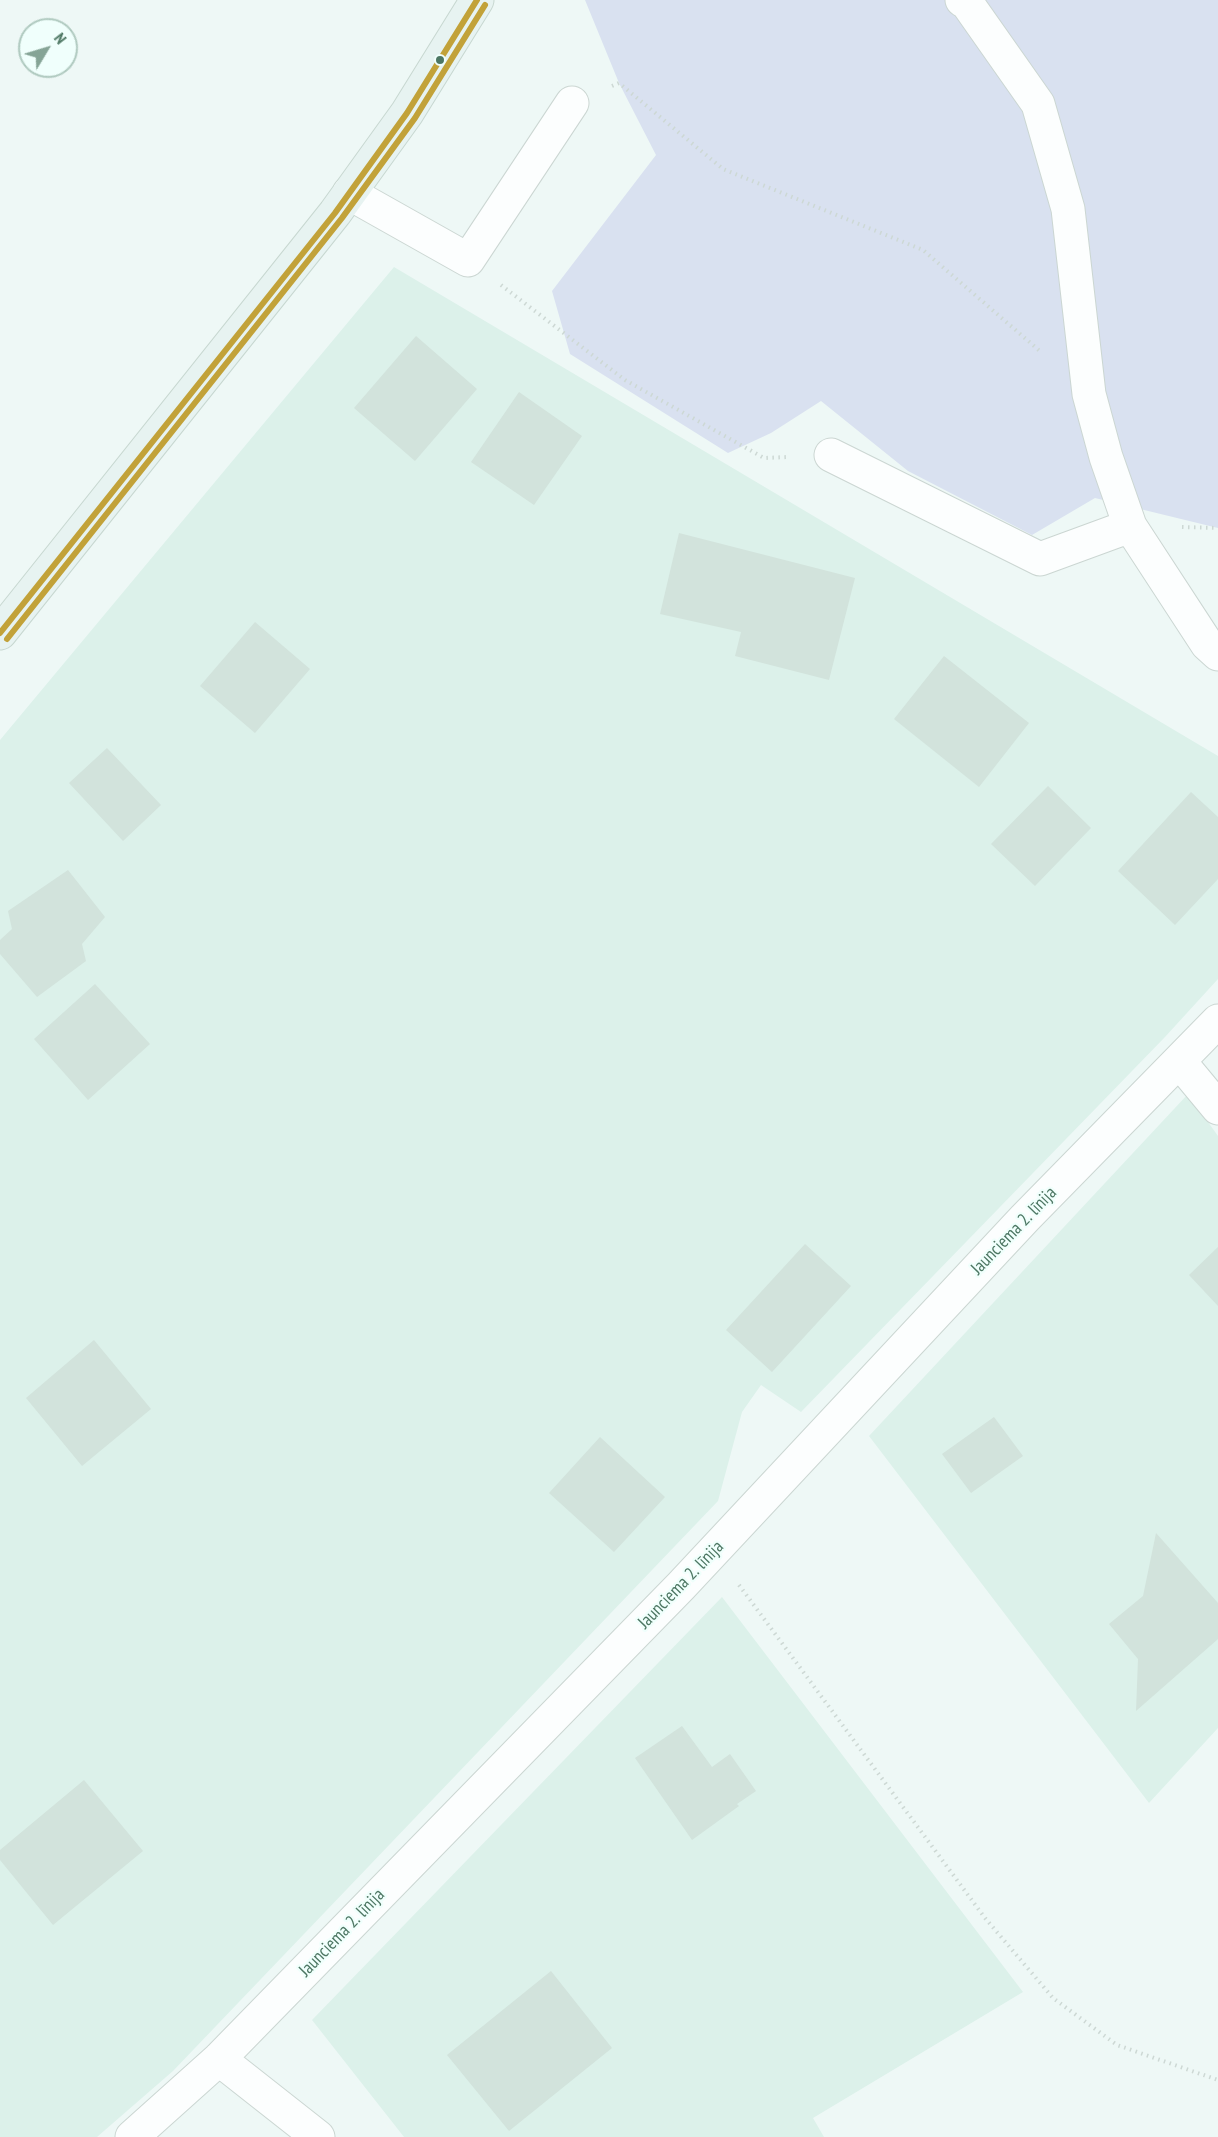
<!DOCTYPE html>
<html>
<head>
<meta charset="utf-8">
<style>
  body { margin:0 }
  #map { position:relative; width:1218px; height:2137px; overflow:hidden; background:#eef8f6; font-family:"PT Sans Narrow",sans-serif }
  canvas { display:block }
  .north { position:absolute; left:18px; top:18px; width:60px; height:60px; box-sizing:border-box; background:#f0fffc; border:2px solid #afc9bf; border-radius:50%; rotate:52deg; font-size:16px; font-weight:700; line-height:24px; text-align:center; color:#4d7763 }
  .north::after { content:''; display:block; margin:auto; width:21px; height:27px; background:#85a496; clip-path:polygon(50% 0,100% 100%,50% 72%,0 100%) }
</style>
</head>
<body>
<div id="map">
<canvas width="1218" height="2137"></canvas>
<div class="north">N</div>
</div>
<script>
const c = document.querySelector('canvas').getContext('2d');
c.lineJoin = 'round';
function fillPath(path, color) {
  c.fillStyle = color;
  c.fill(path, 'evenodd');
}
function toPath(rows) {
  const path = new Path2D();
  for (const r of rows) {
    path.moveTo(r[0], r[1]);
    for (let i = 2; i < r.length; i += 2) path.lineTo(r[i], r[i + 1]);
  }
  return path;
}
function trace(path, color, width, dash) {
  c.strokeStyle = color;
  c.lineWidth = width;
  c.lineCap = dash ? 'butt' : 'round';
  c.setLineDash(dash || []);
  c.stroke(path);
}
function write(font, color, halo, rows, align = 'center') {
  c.font = font + ' "PT Sans Narrow",sans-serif';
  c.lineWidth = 4.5;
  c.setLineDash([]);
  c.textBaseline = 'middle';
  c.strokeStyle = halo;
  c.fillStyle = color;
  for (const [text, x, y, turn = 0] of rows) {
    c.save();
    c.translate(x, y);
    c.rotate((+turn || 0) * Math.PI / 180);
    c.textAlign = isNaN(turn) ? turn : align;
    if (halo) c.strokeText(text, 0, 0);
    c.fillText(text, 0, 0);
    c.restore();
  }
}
const residential = toPath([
  [394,267,1218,756,1218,979,1165,1037,801,1412,761,1385,742,1412,718,1501,173,2071,97,2137,0,2137,0,740],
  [1188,1094,1218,1136,1218,1728,1149,1803,869,1436],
  [722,1597,1023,1992,813,2118,824,2137,404,2137,312,2020]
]);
const green = toPath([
  [585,0,1218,0,1218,528,1095,498,1032,535,908,471,821,401,771,433,728,453,570,354,552,291,656,155,619,83]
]);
const building = toPath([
  [416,336,477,389,415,461,354,408],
  [519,392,582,436,534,505,471,462],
  [679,533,855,578,829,680,735,656,741,632,660,614],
  [255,622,310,669,255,733,200,686],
  [944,656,1029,723,979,787,894,719],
  [107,748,161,805,123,841,69,783],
  [1048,786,1091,828,1035,886,991,844],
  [1191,792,1218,817,1218,879,1175,925,1118,871],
  [68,870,105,917,82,944,86,961,37,997,0,954,0,940,12,929,8,911],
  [95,984,150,1044,88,1100,34,1039],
  [805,1244,851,1286,772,1372,726,1330],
  [1218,1247,1218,1306,1189,1275],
  [94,1340,151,1409,82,1466,26,1398],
  [994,1417,1023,1456,971,1493,942,1454],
  [600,1437,665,1497,614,1552,549,1493],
  [1156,1533,1218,1603,1218,1639,1136,1711,1138,1659,1109,1624,1143,1596],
  [682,1726,712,1767,730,1754,756,1791,737,1804,739,1806,692,1840,635,1758],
  [84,1780,143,1851,53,1925,0,1860,0,1850],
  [551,1971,612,2048,509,2131,447,2055]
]);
const path = toPath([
  [612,86,619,83,723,169,923,250,1041,352],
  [501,285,625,380,764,458,788,457],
  [1182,527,1218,528],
  [739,1585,985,1918,1053,1998,1117,2045,1218,2080]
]);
const minor = toPath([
  [962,0,967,3,1038,104,1068,209,1089,394,1106,457,1130,526,1207,644,1218,654],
  [349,193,468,260,572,103],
  [831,455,1040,559,1130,526],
  [1179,1061,1218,1108],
  [219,2059,318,2137],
  [132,2137,219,2059,681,1586,1025,1218,1218,1021]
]);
const major = toPath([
  [0,633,335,213,407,113,477,0]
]);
const bus1 = toPath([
  [0,633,335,213,407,113,477,0]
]);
const bus2 = toPath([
  [7,639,342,218,415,118,485,5]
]);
const markers = [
  [440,60,5,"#4d7763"]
];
const streetNames = [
  ["Jaunciema 2. līnija",1014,1231,-46],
  ["Jaunciema 2. līnija",681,1585,-46],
  ["Jaunciema 2. līnija",342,1933,-46]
];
fillPath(residential, '#dcf1ea');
fillPath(green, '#d9e1f0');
fillPath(building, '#d2e3dc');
trace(minor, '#cbd6d2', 35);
trace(major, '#c7d7d0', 35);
trace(path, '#cdd8d4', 4, [1.5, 4.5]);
trace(minor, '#fcfefe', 33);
trace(major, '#e7f3f1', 33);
trace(bus1, '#c2a239', 6);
trace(bus2, '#c2a239', 6);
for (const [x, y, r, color] of markers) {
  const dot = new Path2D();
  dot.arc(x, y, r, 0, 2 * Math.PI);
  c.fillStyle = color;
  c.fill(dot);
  trace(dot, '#f0fffc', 2);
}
write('18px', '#4d7763', '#f0fffc', streetNames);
</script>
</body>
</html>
